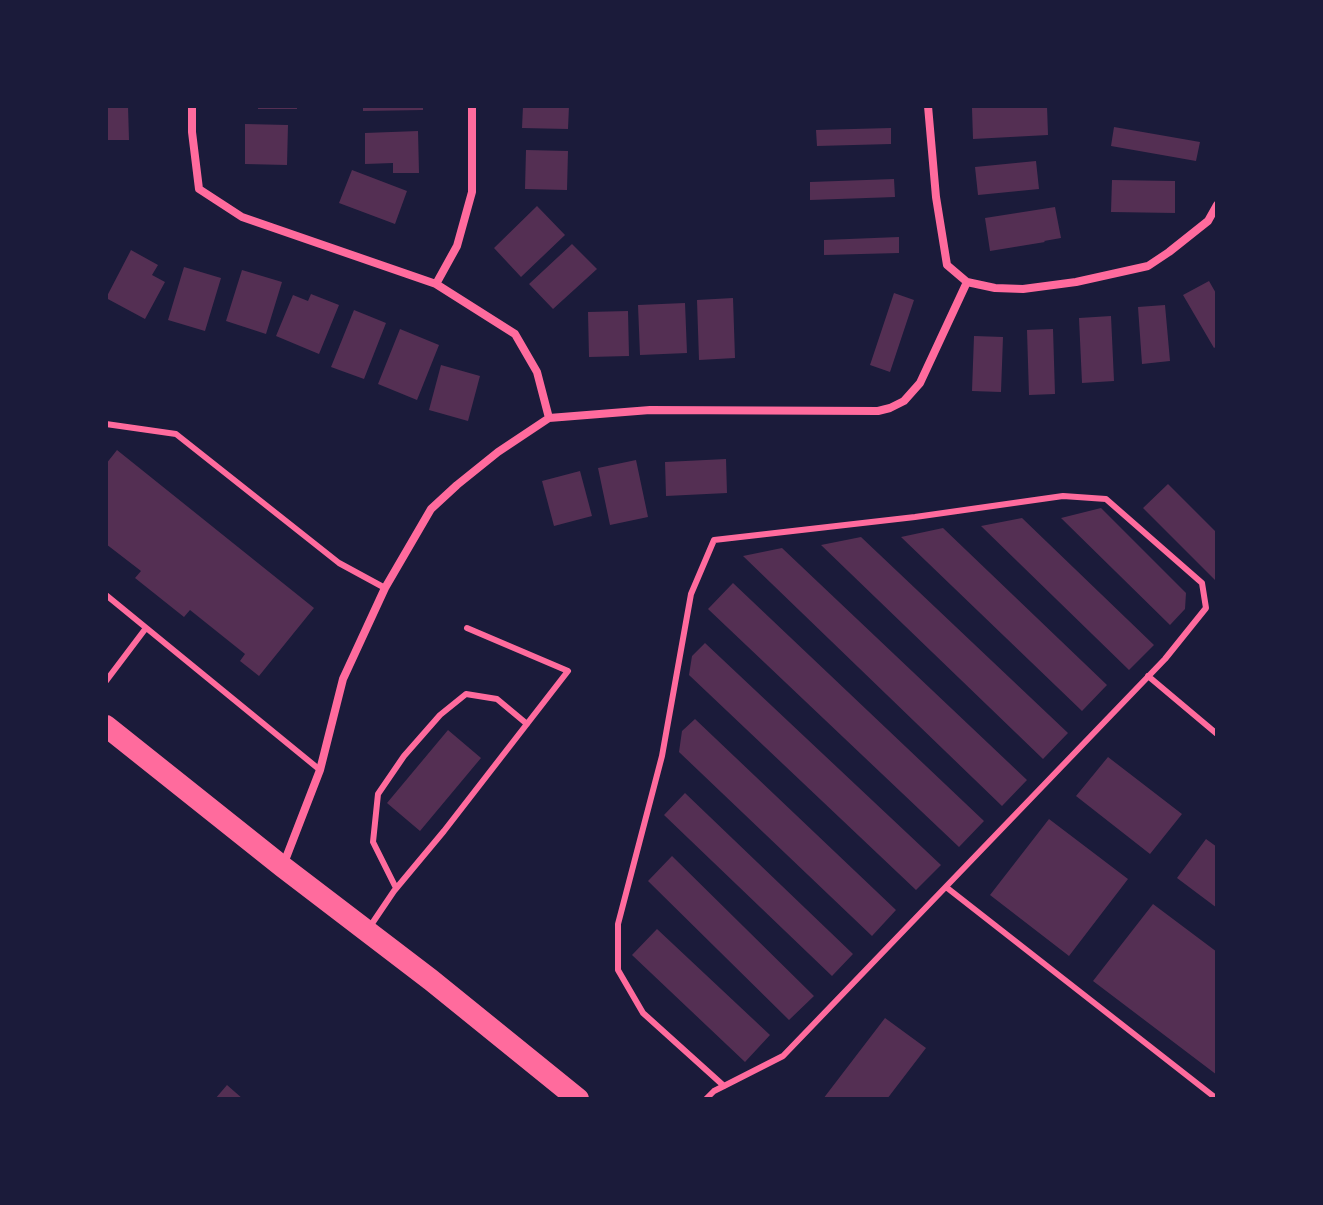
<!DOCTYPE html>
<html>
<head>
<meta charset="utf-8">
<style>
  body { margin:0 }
  #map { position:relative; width:1323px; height:1205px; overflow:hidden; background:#1b1b3a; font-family:Barlow,sans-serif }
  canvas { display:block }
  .frame { position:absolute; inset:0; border:108px solid #1b1b3a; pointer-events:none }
</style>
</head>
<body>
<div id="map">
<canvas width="1323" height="1205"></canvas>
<div class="frame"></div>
</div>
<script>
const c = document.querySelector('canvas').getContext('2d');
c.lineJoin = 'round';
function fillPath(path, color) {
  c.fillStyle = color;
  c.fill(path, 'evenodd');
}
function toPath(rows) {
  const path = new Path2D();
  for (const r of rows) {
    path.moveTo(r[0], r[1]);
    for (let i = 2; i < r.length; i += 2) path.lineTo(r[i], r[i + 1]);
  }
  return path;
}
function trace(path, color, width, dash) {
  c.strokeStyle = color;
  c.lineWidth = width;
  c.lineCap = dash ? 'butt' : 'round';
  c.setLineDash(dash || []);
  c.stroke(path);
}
const building = toPath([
  [106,106,128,106,129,140,106,140],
  [258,106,297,106,297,109,258,109],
  [363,106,423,106,423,110,363,111],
  [523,106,569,106,568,129,522,128],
  [999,106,1047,106,1048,135,973,139,972,108],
  [245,124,288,125,287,165,245,164],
  [1114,127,1200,142,1196,161,1111,146],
  [891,128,891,144,817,146,816,130],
  [418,131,419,173,393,173,393,163,365,164,365,133],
  [526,150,568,151,567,190,525,189],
  [1036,161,1039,189,978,195,975,167],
  [352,170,407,191,395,224,339,203],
  [894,179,895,197,810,200,810,182],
  [1112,180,1175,181,1175,213,1111,212],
  [537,206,565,235,521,277,494,248],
  [1055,207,1061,238,1044,241,1045,242,990,251,985,218],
  [899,237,899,253,824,255,824,240],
  [572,244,597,269,553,309,529,284],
  [131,250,158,265,152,275,165,282,145,319,106,298],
  [184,267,221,278,205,331,168,320],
  [242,270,282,282,266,334,226,321],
  [1209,281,1217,295,1217,346,1214,348,1183,295],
  [894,293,914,300,890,372,870,365],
  [311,294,339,305,319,354,276,336,293,295,308,301],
  [733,298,735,358,699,360,697,300],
  [685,303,687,353,640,355,638,305],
  [1165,305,1170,361,1142,364,1138,307],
  [354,310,386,323,364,379,331,367],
  [628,311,629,356,589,357,588,312],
  [1111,316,1114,381,1082,383,1079,318],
  [400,329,439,345,417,400,378,384],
  [1053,329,1055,394,1029,395,1027,330],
  [974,336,1003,337,1001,392,972,391],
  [441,365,480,376,468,421,429,410],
  [117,450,314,608,259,676,240,661,245,654,190,610,184,617,135,578,141,571,106,544,106,464],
  [726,459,727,493,666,496,665,462],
  [636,460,648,517,610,525,598,468],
  [580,471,592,516,554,526,542,481],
  [1168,484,1217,533,1217,582,1143,508],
  [1101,508,1186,593,1185,609,1170,625,1061,518],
  [1022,518,1154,645,1129,670,981,526],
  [943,528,1107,685,1082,711,901,537],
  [861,537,1068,733,1043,759,821,545],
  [782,548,1027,780,1002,806,743,556],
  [733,583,984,821,959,847,708,609],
  [705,643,941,865,916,890,689,675,692,656],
  [695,719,896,910,872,936,679,752,682,731],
  [448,730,481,758,420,831,387,803],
  [1108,757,1182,814,1150,854,1076,796],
  [685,793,853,954,832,976,664,815],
  [1049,819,1128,879,1069,956,990,895],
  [1206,839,1217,847,1217,908,1177,878],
  [672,856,814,996,789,1020,648,881],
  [1153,904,1217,952,1217,1075,1093,981],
  [657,929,770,1035,745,1062,632,955],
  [885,1018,926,1048,887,1099,823,1099],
  [227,1085,243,1099,215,1099]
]);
const service = toPath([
  [106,424,176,434,339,563,385,588],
  [106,595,320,770],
  [1148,676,1217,734],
  [106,681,146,628],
  [946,887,1217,1099],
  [396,888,373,842,378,794,404,756,440,715,466,694,497,699,527,724],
  [369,928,394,891,444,831,568,671,467,628],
  [706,1099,714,1091,724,1086,783,1056,1165,659,1206,608,1202,583,1106,499,1063,496,915,517,714,540,691,594,662,756,618,924,618,970,643,1013,724,1086]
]);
const minor = toPath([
  [192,106,192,132,199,189,242,217,436,284,515,334,537,372,549,418],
  [928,106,936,197,947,265,967,282,995,288,1023,289,1076,282,1148,266,1169,252,1208,221,1217,205],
  [436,284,457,246,472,192,472,106],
  [284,863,320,770,343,679,385,588,431,509,457,485,498,452,549,418,650,410,878,411,890,408,904,401,920,383,967,282]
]);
const trunk = toPath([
  [106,726,283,867,431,980,578,1099]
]);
fillPath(building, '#542f53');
trace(service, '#ff6b9d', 6);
trace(minor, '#ff6b9d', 8);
trace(trunk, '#ff6b9d', 22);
</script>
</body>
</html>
